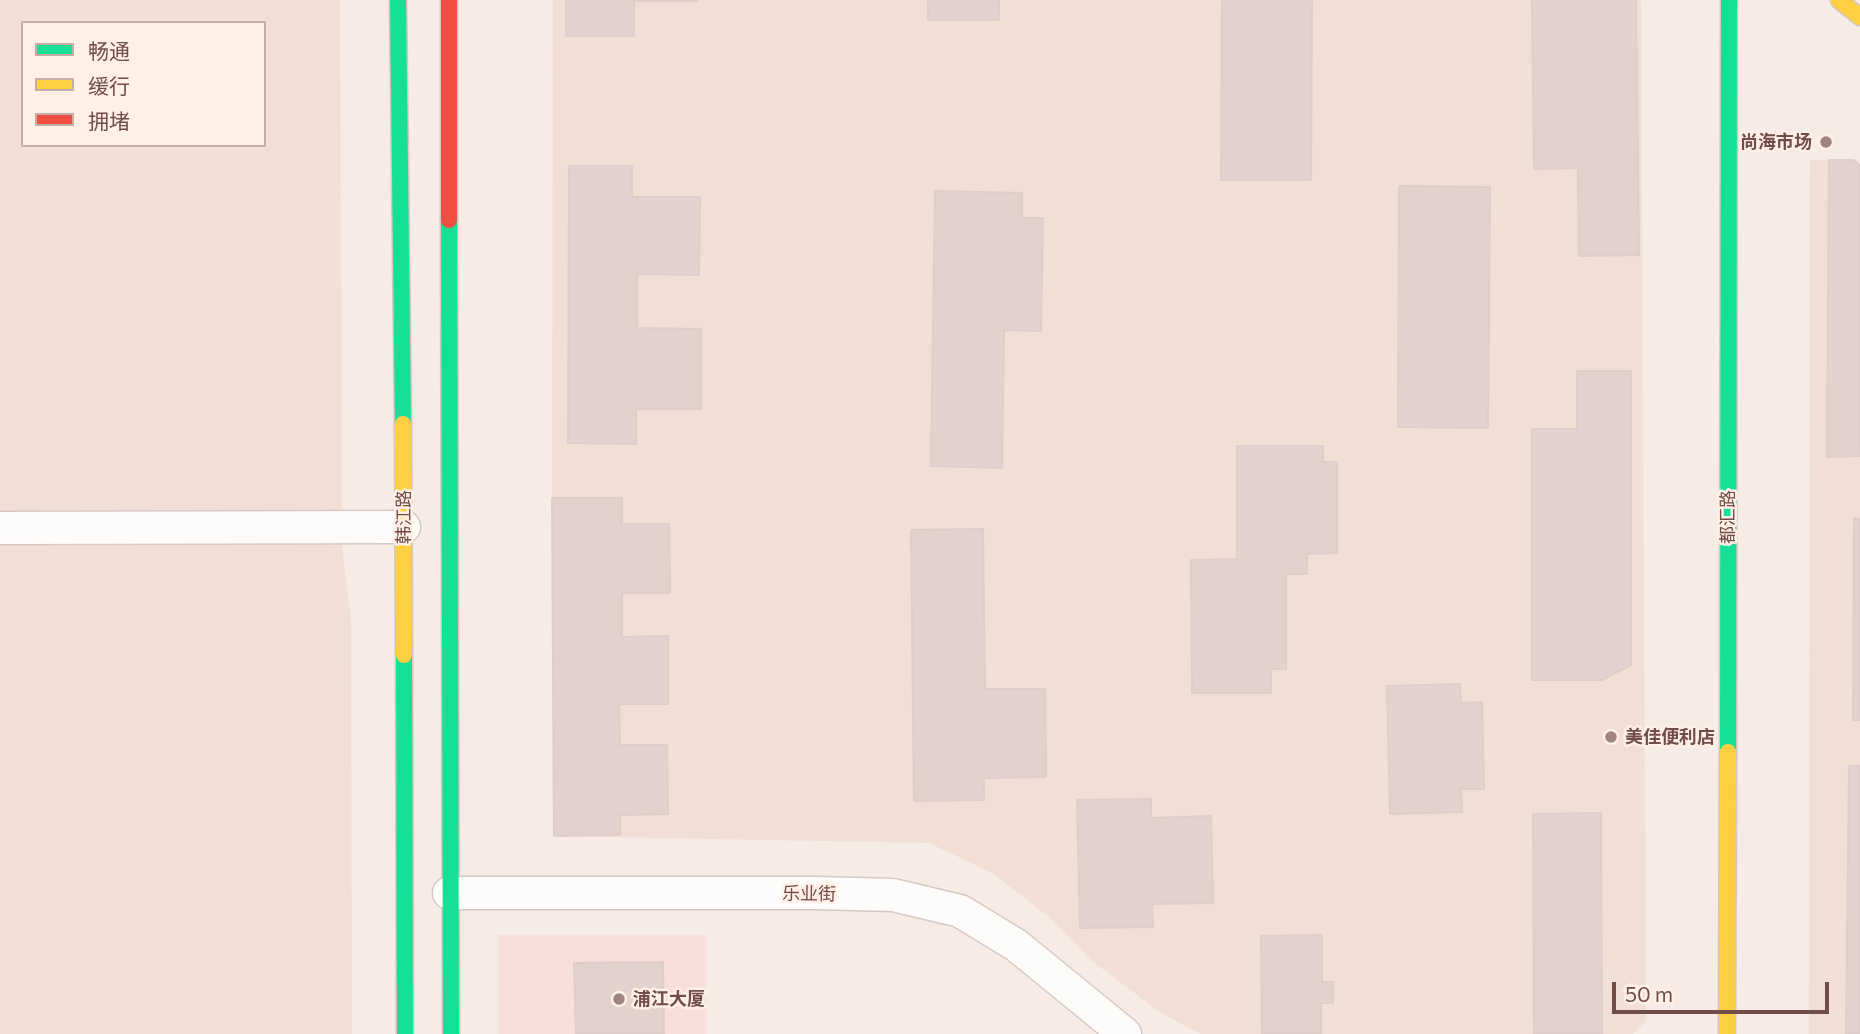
<!DOCTYPE html>
<html>
<head>
<meta charset="utf-8">
<style>
  body { margin:0 }
  #map { position:relative; width:1860px; height:1034px; overflow:hidden; background:#f6ebe5; font-family:Commissioner,"Noto Sans SC",sans-serif }
  canvas { display:block }
  .legend { position:absolute; left:21px; top:21px; width:245px; height:126px; box-sizing:border-box; background:#ffefe5; border:2px solid #c6aea6; margin:0; padding:9px 12px; list-style:none; font-size:21px; color:#714d48 }
  .legend li { display:flex; align-items:center; gap:14px; height:35px }
  .legend b { width:35px; border:2px solid #c6aea6 }
  .scale { position:absolute; left:1612px; top:982px; width:217px; height:32px; box-sizing:border-box; border:4px solid #714d48; border-top:0; padding-left:9px; font-size:21px; line-height:24px; white-space:nowrap; color:#714d48; -webkit-text-stroke:5px #ffefe5; paint-order:stroke }
</style>
</head>
<body>
<div id="map">
<canvas width="1860" height="1034"></canvas>
<ul class="legend">
<li><b style="height:9px;background:#16e098"></b>畅通</li>
<li><b style="height:9px;background:#ffcf43"></b>缓行</li>
<li><b style="height:9px;background:#f24e42"></b>拥堵</li>
</ul>
<div class="scale">50 m</div>
</div>
<script>
const c = document.querySelector('canvas').getContext('2d');
c.lineJoin = 'round';
function fillPath(path, color) {
  c.fillStyle = color;
  c.fill(path, 'evenodd');
}
function toPath(rows) {
  const path = new Path2D();
  for (const r of rows) {
    path.moveTo(r[0], r[1]);
    for (let i = 2; i < r.length; i += 2) path.lineTo(r[i], r[i + 1]);
  }
  return path;
}
function trace(path, color, width, dash) {
  c.strokeStyle = color;
  c.lineWidth = width;
  c.lineCap = dash ? 'butt' : 'round';
  c.setLineDash(dash || []);
  c.stroke(path);
}
function write(font, color, halo, rows, align = 'center') {
  c.font = font + ' Commissioner,"Noto Sans SC",sans-serif';
  c.lineWidth = 5;
  c.setLineDash([]);
  c.textBaseline = 'middle';
  c.strokeStyle = halo;
  c.fillStyle = color;
  for (const [text, x, y, turn = 0] of rows) {
    c.save();
    c.translate(x, y);
    c.rotate((+turn || 0) * Math.PI / 180);
    c.textAlign = isNaN(turn) ? turn : align;
    if (halo) c.strokeText(text, 0, 0);
    c.fillText(text, 0, 0);
    c.restore();
  }
}
const residential = toPath([
  [0,0,340,0,342,547,351,620,352,1034,0,1034],
  [23,23,264,23,264,145,23,145],
  [553,0,1641,0,1646,1021,1633,1034,1201,1034,1161,1013,1092,961,1049,917,992,873,929,843,554,836,552,498],
  [1810,160,1854,160,1860,166,1860,1034,1809,1034]
]);
const commercial = toPath([
  [498,935,706,935,706,1034,498,1034]
]);
const building = toPath([
  [566,0,698,0,698,1,634,1,634,36,566,36,566,0],
  [928,0,999,0,999,20,928,20,928,0],
  [1222,0,1312,0,1311,180,1221,180,1222,0],
  [1532,0,1636,0,1639,255,1579,256,1578,168,1534,169,1532,0],
  [1829,160,1854,160,1860,166,1860,456,1827,457,1829,160],
  [569,166,632,166,632,197,700,197,699,275,637,274,637,328,701,329,701,409,636,409,636,444,568,443,569,166],
  [1399,186,1490,187,1488,428,1398,427,1399,186],
  [935,191,1022,193,1022,218,1043,218,1041,331,1004,330,1002,468,931,466,935,191],
  [1577,371,1631,371,1631,665,1602,680,1532,680,1532,429,1577,429,1577,371],
  [1237,446,1323,446,1323,462,1337,462,1337,553,1307,554,1307,574,1286,574,1286,669,1271,669,1271,693,1192,693,1191,560,1237,559,1237,446],
  [552,498,622,498,622,524,669,524,670,593,622,593,622,637,668,636,668,704,619,704,620,745,667,745,668,814,620,815,620,835,554,836,552,498],
  [1854,518,1860,519,1860,720,1853,720,1854,518],
  [983,529,985,689,1045,689,1046,777,984,778,984,800,914,801,911,530,983,529],
  [1460,684,1461,703,1482,702,1484,789,1461,789,1462,812,1390,814,1387,686,1460,684],
  [1849,766,1860,766,1860,1034,1846,1034,1849,766],
  [1151,799,1151,818,1211,816,1213,903,1152,904,1153,927,1080,928,1077,800,1151,799],
  [1601,813,1602,1034,1534,1034,1533,814,1601,813],
  [1322,935,1322,982,1333,982,1333,1003,1321,1003,1321,1034,1262,1034,1261,936,1322,935],
  [663,962,664,1034,576,1034,574,963,663,962]
]);
const street = toPath([
  [0,528,404,527],
  [449,893,816,893,893,895,960,911,1016,945,1125,1034]
]);
const fast = toPath([
  [398,0,403,424],
  [449,220,451,1034],
  [404,655,405,1034],
  [1728,752,1729,0]
]);
const slow = toPath([
  [1839,0,1860,17],
  [403,424,404,655],
  [1727,1034,1728,752]
]);
const jam = toPath([
  [449,0,449,220]
]);
const markers = [
  [1826,142,7,"#a0847f"],
  [1611,737,7,"#a0847f"],
  [619,999,7,"#a0847f"]
];
const poiNames = [
  ["尚海市场",1812,142,"right"],
  ["美佳便利店",1625,737],
  ["浦江大厦",633,999]
];
const streetNames = [
  ["韩江路",404,517,-90],
  ["都汇路",1728,517,-90],
  ["乐业街",809,894,1]
];
fillPath(residential, '#f1dfd5');
fillPath(commercial, '#f9dfdb');
fillPath(building, '#e2d2cd');
trace(building, '#decdc8', 2);
trace(street, '#d7c8c4', 35);
trace(fast, '#d6c6c2', 19);
trace(slow, '#d6c6c2', 19);
trace(jam, '#d6c6c2', 19);
trace(street, '#fefcfb', 32);
trace(fast, '#16e098', 16);
trace(slow, '#ffcf43', 16);
trace(jam, '#f24e42', 16);
for (const [x, y, r, color] of markers) {
  const dot = new Path2D();
  dot.arc(x, y, r, 0, 2 * Math.PI);
  c.fillStyle = color;
  c.fill(dot);
  trace(dot, '#ffefe5', 2.5);
}
write('bold 18px', '#714d48', '#ffefe5', poiNames, 'left');
write('18px', '#714d48', '#ffefe5', streetNames);
</script>
</body>
</html>
